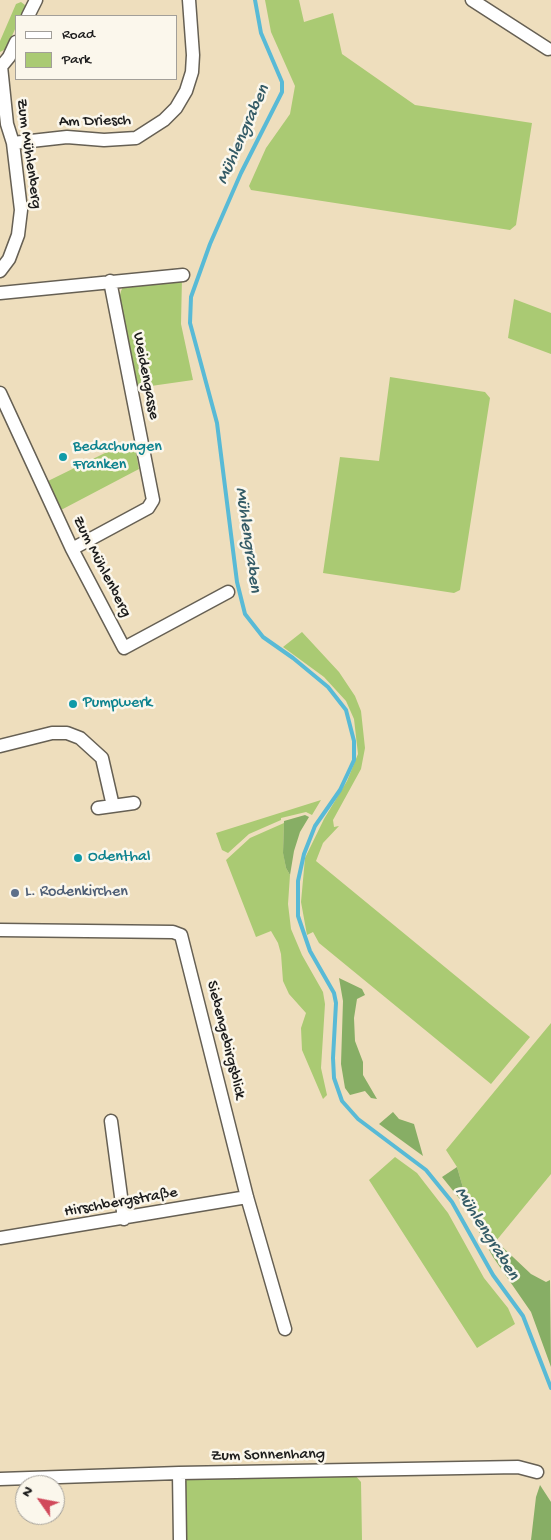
<!DOCTYPE html>
<html>
<head>
<meta charset="utf-8">
<style>
  body { margin:0 }
  #map { position:relative; width:551px; height:1540px; overflow:hidden; background:#eedebd; font-family:"Gochi Hand",sans-serif }
  canvas { display:block }
  .legend { position:absolute; left:15px; top:15px; width:162px; height:65px; box-sizing:border-box; background:#fbf7ec; border:1px solid #a29f99; margin:0; padding:6px 9px; list-style:none; font-size:15px; color:#1c1c1c }
  .legend li { display:flex; align-items:center; gap:10px; height:25px }
  .legend b { width:25px; border:1px solid #a29f99 }
  .north { position:absolute; left:15px; top:1475px; width:50px; height:50px; box-sizing:border-box; background:#fbf7ec; border:1px solid #a29f99; border-radius:50%; rotate:303deg; font-size:14px; font-weight:700; line-height:20px; text-align:center; color:#1c1c1c }
  .north::after { content:''; display:block; margin:auto; width:18px; height:22px; background:#d1495b; clip-path:polygon(50% 0,100% 100%,50% 72%,0 100%) }
</style>
</head>
<body>
<div id="map">
<canvas width="551" height="1540"></canvas>
<ul class="legend">
<li><b style="height:6px;background:#fff"></b>Road</li>
<li><b style="height:14px;background:#aaca73"></b>Park</li>
</ul>
<div class="north">N</div>
</div>
<script>
const c = document.querySelector('canvas').getContext('2d');
c.lineJoin = 'round';
function fillPath(path, color) {
  c.fillStyle = color;
  c.fill(path, 'evenodd');
}
function toPath(rows) {
  const path = new Path2D();
  for (const r of rows) {
    path.moveTo(r[0], r[1]);
    for (let i = 2; i < r.length; i += 2) path.lineTo(r[i], r[i + 1]);
  }
  return path;
}
function trace(path, color, width, dash) {
  c.strokeStyle = color;
  c.lineWidth = width;
  c.lineCap = dash ? 'butt' : 'round';
  c.setLineDash(dash || []);
  c.stroke(path);
}
function write(font, color, halo, rows, align = 'center') {
  c.font = font + ' "Gochi Hand",sans-serif';
  c.lineWidth = 5;
  c.setLineDash([]);
  c.textBaseline = 'middle';
  c.strokeStyle = halo;
  c.fillStyle = color;
  for (const [text, x, y, turn = 0] of rows) {
    c.save();
    c.translate(x, y);
    c.rotate((+turn || 0) * Math.PI / 180);
    c.textAlign = isNaN(turn) ? turn : align;
    if (halo) c.strokeText(text, 0, 0);
    c.fillText(text, 0, 0);
    c.restore();
  }
}
const green = toPath([
  [265,0,299,0,304,22,333,13,342,54,415,105,532,123,516,225,510,230,251,190,249,186,266,148,290,114,295,86,271,32],
  [21,2,25,5,25,9,21,16,16,16,16,27,6,49,0,52,0,41,16,4],
  [182,277,181,324,193,380,137,388,119,299,121,291,123,287],
  [514,299,551,313,551,354,508,338],
  [390,377,485,392,490,398,460,590,454,593,323,573,340,457,379,461],
  [135,447,139,469,61,510,48,481,105,453],
  [302,632,339,672,355,696,361,711,365,748,361,769,333,820,334,827,339,826,323,843,316,861,530,1037,491,1084,319,943,313,932,307,935,301,902,305,858,324,819,347,781,358,754,354,719,346,701,324,677,283,647],
  [321,800,312,815,306,812,281,818,281,820,249,834,228,853,222,850,216,833],
  [284,823,283,852,286,868,290,875,288,904,291,929,302,955,323,992,325,1004,321,1068,327,1095,323,1099,302,1050,301,1028,306,1013,289,994,283,981,281,954,278,943,271,931,256,937,226,860,250,838],
  [551,1023,551,1174,496,1241,478,1221,466,1198,457,1167,446,1150],
  [395,1157,417,1173,448,1213,484,1278,508,1308,515,1324,477,1348,369,1180],
  [354,1474,361,1482,362,1540,183,1540,182,1484,189,1477]
]);
const forest = toPath([
  [305,815,309,817,300,832,294,851,290,875,286,868,283,853,284,821],
  [339,978,362,989,365,995,357,999,354,1018,355,1041,363,1062,363,1075,377,1099,371,1098,365,1091,350,1095,345,1088,341,1064,343,1001],
  [393,1112,399,1119,414,1124,423,1156,379,1124],
  [457,1167,466,1198,478,1221,496,1241,531,1274,546,1282,550,1280,551,1367,531,1312,493,1257,463,1203,442,1177],
  [540,1485,551,1502,551,1540,531,1540,536,1497]
]);
const stream = toPath([
  [255,0,261,33,282,82,282,92,241,173,210,244,191,297,190,323,217,423,237,582,245,614,263,637,293,658,328,687,346,710,354,741,354,760,348,773,340,790,315,826,304,854,298,881,298,916,310,951,334,993,336,1003,333,1058,334,1078,342,1101,358,1119,426,1170,452,1202,493,1275,523,1316,551,1388]
]);
const minor = toPath([
  [472,0,548,49],
  [28,16,36,0],
  [0,68,9,57,16,42],
  [13,143,67,137,104,140,136,138,164,120,176,108,186,91,192,72,193,55,189,0],
  [0,271,9,259,18,235,21,210,13,143,7,124,1,66],
  [0,293,183,275],
  [0,393,72,549,124,648,228,592],
  [72,549,148,508,153,500,110,281],
  [0,746,52,733,67,733,80,738,102,758,113,806],
  [98,808,134,803],
  [0,930,173,932,181,935,247,1197,285,1329],
  [111,1121,124,1219],
  [0,1238,247,1197],
  [179,1473,180,1540],
  [0,1479,179,1473,518,1467,537,1472]
]);
const markers = [
  [63,457,5,"#0f9aa8"],
  [73,704,5,"#0f9aa8"],
  [78,858,5,"#0f9aa8"],
  [15,893,5,"#5c6f8a"]
];
const streetNames = [
  ["Am Driesch",95,122,-1],
  ["Zum Mühlenberg",28,154,82],
  ["Weidengasse",145,376,79],
  ["Zum Mühlenberg",101,567,63],
  ["Siebengebirgsblick",225,1040,76],
  ["Hirschbergstraße",121,1203,-10],
  ["Zum Sonnenhang",268,1456,-1]
];
const cultureNames = [
  ["Bedachungen",73,448],
  ["Franken",73,466],
  ["Pumpwerk",83,704],
  ["Odenthal",88,858]
];
const serviceNames = [
  ["L. Rodenkirchen",25,893]
];
const waterNames = [
  ["Mühlengraben",244,135,-66],
  ["Mühlengraben",247,540,82],
  ["Mühlengraben",486,1234,58]
];
fillPath(green, '#aaca73');
fillPath(forest, '#87ae65');
trace(stream, '#58bad6', 4);
trace(minor, '#666054', 15);
trace(minor, '#fff', 12);
for (const [x, y, r, color] of markers) {
  const dot = new Path2D();
  dot.arc(x, y, r, 0, 2 * Math.PI);
  c.fillStyle = color;
  c.fill(dot);
  trace(dot, '#fbf7ec', 2);
}
write('16px', '#1c1c1c', '#fbf7ec', streetNames);
write('16px', '#0d838f', '#fbf7ec', cultureNames, 'left');
write('16px', '#4e5e75', '#fbf7ec', serviceNames, 'left');
write('italic 18px', '#345b66', '#fbf7ec', waterNames);
</script>
</body>
</html>
